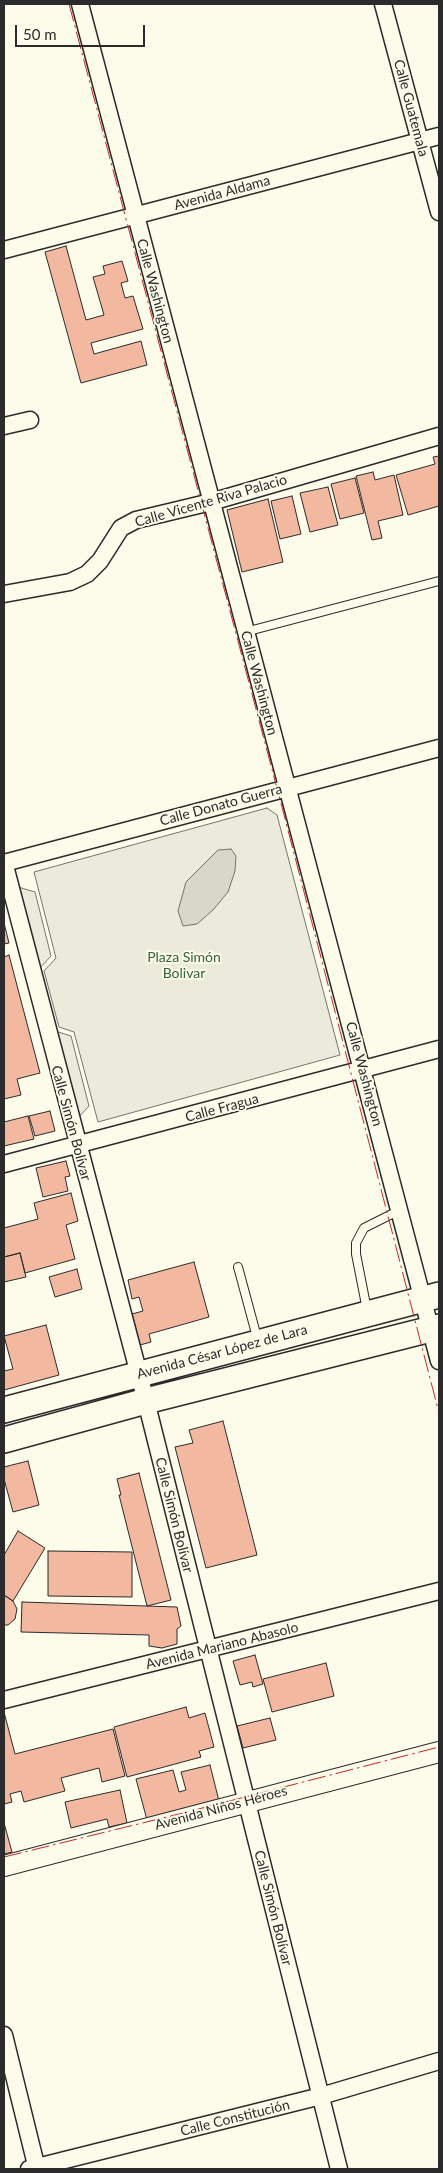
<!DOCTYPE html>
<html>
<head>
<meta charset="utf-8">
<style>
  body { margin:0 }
  #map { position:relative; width:443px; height:2173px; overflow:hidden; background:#fdfbea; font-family:Lato,sans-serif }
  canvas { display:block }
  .frame { position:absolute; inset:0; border:5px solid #2b2b2b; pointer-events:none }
  .scale { position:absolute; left:15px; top:25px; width:130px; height:22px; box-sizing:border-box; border:2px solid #2b2b2b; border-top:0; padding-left:6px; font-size:15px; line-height:18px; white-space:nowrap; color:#2b2b2b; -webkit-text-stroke:4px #fdfbea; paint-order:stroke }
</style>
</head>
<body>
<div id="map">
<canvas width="443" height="2173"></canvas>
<div class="frame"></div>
<div class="scale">50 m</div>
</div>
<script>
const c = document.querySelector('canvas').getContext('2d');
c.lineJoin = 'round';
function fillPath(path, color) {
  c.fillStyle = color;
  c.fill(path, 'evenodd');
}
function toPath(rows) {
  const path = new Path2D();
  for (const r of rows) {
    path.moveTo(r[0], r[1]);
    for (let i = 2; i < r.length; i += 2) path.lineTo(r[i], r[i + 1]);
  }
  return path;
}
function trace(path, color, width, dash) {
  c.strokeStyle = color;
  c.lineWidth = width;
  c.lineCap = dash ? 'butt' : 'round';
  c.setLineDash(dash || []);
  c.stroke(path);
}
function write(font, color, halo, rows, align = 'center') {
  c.font = font + ' Lato,sans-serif';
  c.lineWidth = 4;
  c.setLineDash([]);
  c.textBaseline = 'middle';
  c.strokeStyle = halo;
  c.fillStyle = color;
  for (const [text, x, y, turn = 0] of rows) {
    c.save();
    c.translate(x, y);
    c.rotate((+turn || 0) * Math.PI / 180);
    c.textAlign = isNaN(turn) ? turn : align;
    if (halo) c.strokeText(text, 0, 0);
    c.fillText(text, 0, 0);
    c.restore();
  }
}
const green = toPath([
  [267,808,277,815,340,1055,98,1122,74,1032,59,1027,44,971,56,958,34,872,267,808]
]);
const parking = toPath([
  [18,887,35,892,51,956,39,969,18,887],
  [55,1031,71,1036,89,1106,77,1119,55,1031]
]);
const water = toPath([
  [231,849,236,856,235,871,228,892,213,910,197,924,183,926,178,911,186,882,218,850,231,849]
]);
const building = toPath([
  [66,246,86,320,104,315,93,277,105,274,103,266,122,261,128,281,121,283,125,298,133,296,143,329,91,343,94,354,141,341,147,365,81,383,45,252,66,246],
  [439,456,439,506,408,515,396,475,435,464,433,457,439,456],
  [373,472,375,480,394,475,403,515,378,521,382,538,372,540,356,476,373,472],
  [355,478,364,513,340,519,331,484,355,478],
  [328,487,338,525,310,532,300,493,328,487],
  [292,496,301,534,280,539,271,501,292,496],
  [268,499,283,562,242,572,227,510,268,499],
  [4,923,9,943,4,944,4,923],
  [9,955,40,1073,17,1079,21,1095,4,1099,4,957,9,955],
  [50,1111,55,1131,35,1136,29,1116,50,1111],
  [28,1116,34,1139,4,1146,4,1122,28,1116],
  [66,1161,70,1176,65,1177,68,1191,43,1197,36,1168,66,1161],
  [71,1193,78,1221,66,1225,75,1259,25,1273,20,1253,4,1257,4,1228,38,1219,34,1203,71,1193],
  [20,1253,26,1277,4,1282,4,1257,20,1253],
  [194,1262,209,1317,149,1334,151,1342,140,1345,132,1314,143,1311,139,1297,132,1299,128,1280,194,1262],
  [77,1269,82,1289,55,1297,49,1277,77,1269],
  [46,1325,59,1375,4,1390,4,1371,13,1369,4,1336,46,1325],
  [223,1421,257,1555,206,1568,175,1447,193,1443,189,1430,223,1421],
  [28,1461,39,1505,13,1512,4,1479,4,1467,28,1461],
  [139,1473,171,1600,147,1606,119,1495,121,1495,117,1479,139,1473],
  [18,1531,45,1548,13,1601,4,1595,4,1555,18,1531],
  [48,1551,132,1552,132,1597,48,1596,48,1551],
  [4,1595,13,1601,17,1609,15,1619,8,1625,4,1625,4,1595],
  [22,1602,177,1607,181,1626,177,1629,177,1644,162,1648,149,1646,149,1635,21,1632,22,1602],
  [255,1655,263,1684,253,1687,252,1682,240,1685,233,1661,255,1655],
  [326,1663,334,1696,272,1712,263,1679,326,1663],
  [186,1707,189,1718,205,1713,214,1747,199,1751,201,1757,127,1777,114,1727,186,1707],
  [4,1712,15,1754,113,1729,125,1776,102,1782,99,1768,61,1778,65,1791,24,1802,21,1791,10,1794,12,1802,4,1804,4,1712],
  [270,1718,276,1740,243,1748,237,1726,270,1718],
  [210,1765,219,1801,147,1820,136,1779,173,1770,179,1792,186,1790,181,1772,210,1765],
  [120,1790,127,1823,109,1827,107,1819,71,1828,65,1802,120,1790],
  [4,1823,12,1852,4,1854,4,1823]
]);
const service = toPath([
  [245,632,439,581],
  [238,1267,258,1341],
  [367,1310,356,1254,356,1243,364,1228,400,1210]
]);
const minor = toPath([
  [80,4,439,1361],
  [383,4,439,212],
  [4,250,439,136],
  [4,426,30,420],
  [4,594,70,582,87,574,100,561,121,528,136,520,211,502,439,436],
  [4,862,146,1401,339,2169],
  [4,863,439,748],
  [4,1164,439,1049],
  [4,1700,439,1591],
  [4,2035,37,2169],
  [29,2169,321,2096,439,2061]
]);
const tertiary = toPath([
  [4,1866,439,1752]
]);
const primary = toPath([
  [4,1410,439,1295],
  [4,1440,146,1401,439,1327]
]);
const power = toPath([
  [69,4,282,807,439,1413],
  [4,1857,183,1813,439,1747]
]);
const streetNames = [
  ["Calle Guatemala",411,108,75],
  ["Avenida Aldama",222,193,-15],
  ["Calle Washington",155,291,75],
  ["Calle Vicente Riva Palacio",211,501,-16],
  ["Calle Washington",259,683,75],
  ["Calle Donato Guerra",221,805,-15],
  ["Calle Washington",364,1074,75],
  ["Calle Fragua",222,1108,-15],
  ["Calle Simón Bolívar",71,1123,75],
  ["Avenida César López de Lara",222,1352,-15],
  ["Calle Simón Bolívar",174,1515,76],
  ["Avenida Mariano Abasolo",222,1646,-14],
  ["Avenida Niños Héroes",221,1808,-15],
  ["Calle Simón Bolívar",273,1908,76],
  ["Calle Constitución",235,2118,-14]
];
const parkNames = [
  ["Plaza Simón",184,957],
  ["Bolivar",184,973]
];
fillPath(green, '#ecebdb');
trace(green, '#74746e', 1);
fillPath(parking, '#eceadb');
trace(parking, '#74746e', 1);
fillPath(water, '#d8d7c9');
trace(water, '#74746e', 1);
fillPath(building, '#f2b8a0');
trace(building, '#2b2b2b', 1);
trace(service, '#2b2b2b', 10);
trace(minor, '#2b2b2b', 19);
trace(tertiary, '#2b2b2b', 22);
trace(primary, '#2b2b2b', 28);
trace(service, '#fdfbea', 8);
trace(minor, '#fdfbea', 16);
trace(tertiary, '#fdfbea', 20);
trace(primary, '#fdfbea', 25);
trace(power, '#c62828', 1, [18, 4, 2.5, 4]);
write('14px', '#2b2b2b', '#fdfbea', streetNames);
write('14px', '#34623c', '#fdfbea', parkNames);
</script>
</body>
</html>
